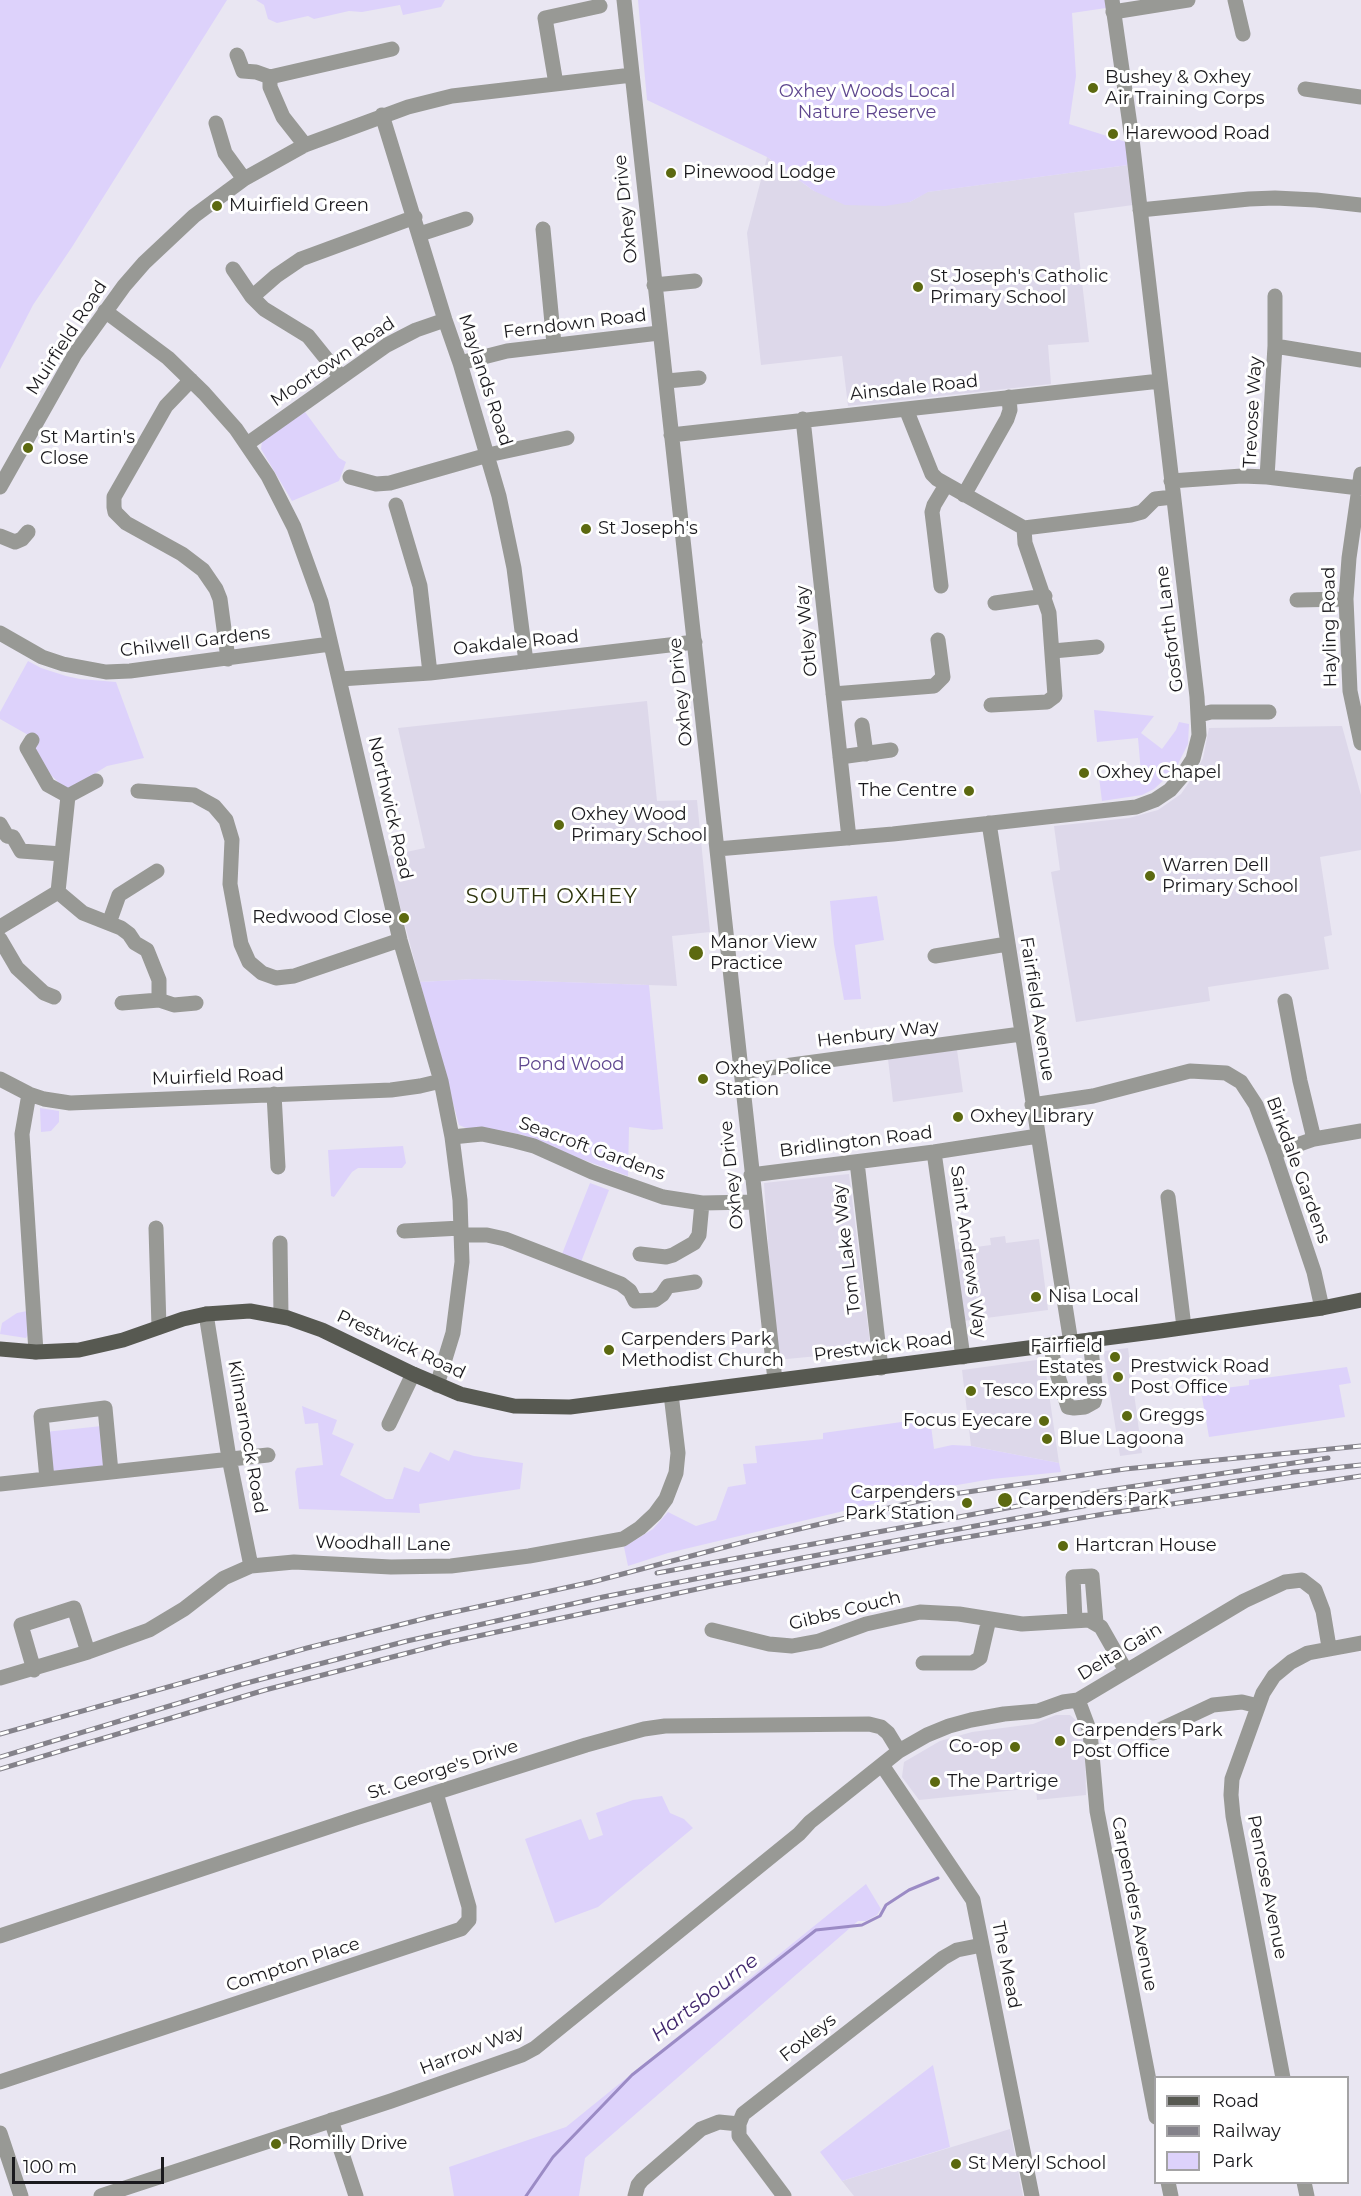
<!DOCTYPE html>
<html>
<head>
<meta charset="utf-8">
<style>
  body { margin:0 }
  #map { position:relative; width:1361px; height:2196px; overflow:hidden; background:#e9e6f2; font-family:Montserrat,sans-serif }
  canvas { display:block }
  .legend { position:absolute; left:1154px; top:2076px; width:195px; height:108px; box-sizing:border-box; background:#fff; border:2px solid #a4a3a5; margin:0; padding:8px 10px; list-style:none; font-size:18px; color:#1b1a1e }
  .legend li { display:flex; align-items:center; gap:12px; height:30px }
  .legend b { width:30px; border:2px solid #a4a3a5 }
  .scale { position:absolute; left:12px; top:2157px; width:152px; height:27px; box-sizing:border-box; border:3px solid #1b1a1e; border-top:0; padding-left:8px; font-size:18px; line-height:21px; white-space:nowrap; color:#1b1a1e; -webkit-text-stroke:4px #fff; paint-order:stroke }
</style>
</head>
<body>
<div id="map">
<canvas width="1361" height="2196"></canvas>
<ul class="legend">
<li><b style="height:8px;background:#575951"></b>Road</li>
<li><b style="height:8px;background:#84828a"></b>Railway</li>
<li><b style="height:16px;background:#ddd2fb"></b>Park</li>
</ul>
<div class="scale">100 m</div>
</div>
<script>
const c = document.querySelector('canvas').getContext('2d');
c.lineJoin = 'round';
function fillPath(path, color) {
  c.fillStyle = color;
  c.fill(path, 'evenodd');
}
function toPath(rows) {
  const path = new Path2D();
  for (const r of rows) {
    path.moveTo(r[0], r[1]);
    for (let i = 2; i < r.length; i += 2) path.lineTo(r[i], r[i + 1]);
  }
  return path;
}
function trace(path, color, width, dash) {
  c.strokeStyle = color;
  c.lineWidth = width;
  c.lineCap = dash ? 'butt' : 'round';
  c.setLineDash(dash || []);
  c.stroke(path);
}
function write(font, color, halo, rows, align = 'center') {
  c.font = font + ' Montserrat,sans-serif';
  c.lineWidth = 6;
  c.setLineDash([]);
  c.textBaseline = 'middle';
  c.strokeStyle = halo;
  c.fillStyle = color;
  for (const [text, x, y, turn = 0] of rows) {
    c.save();
    c.translate(x, y);
    c.rotate((+turn || 0) * Math.PI / 180);
    c.textAlign = isNaN(turn) ? turn : align;
    if (halo) c.strokeText(text, 0, 0);
    c.fillText(text, 0, 0);
    c.restore();
  }
}
const built = toPath([
  [767,157,814,191,910,202,927,192,1128,165,1133,205,1074,213,1089,342,1048,345,1051,384,848,406,842,356,761,365,747,233],
  [647,701,657,801,697,800,710,932,672,936,677,986,475,979,420,982,387,856,425,848,398,728],
  [1342,726,1361,795,1361,850,1320,857,1332,935,1324,937,1329,969,1208,987,1210,1001,1076,1022,1051,872,1060,870,1054,826,1129,818,1158,810,1181,794,1196,772,1203,758,1209,728],
  [957,1050,963,1092,893,1102,888,1059],
  [849,1174,871,1351,776,1360,764,1183],
  [1005,1236,1006,1243,1039,1239,1048,1310,963,1321,953,1250,991,1245,990,1238],
  [1128,1348,1142,1453,1120,1456,1104,1355,1105,1351],
  [1044,1359,1059,1463,971,1446,962,1370],
  [1056,1715,1070,1715,1078,1722,1085,1740,1086,1795,1037,1800,1036,1788,919,1800,902,1777,904,1762,940,1741,972,1732,1033,1724],
  [1010,2129,1023,2196,854,2196,842,2181]
]);
const green = toPath([
  [0,0,227,0,72,247,33,305,0,369],
  [256,0,445,0,441,7,403,15,400,5,362,12,349,11,314,19,308,16,277,23,268,19,264,5],
  [638,0,1105,0,1106,8,1072,13,1076,76,1069,124,1126,142,1128,165,928,192,910,202,885,206,845,205,814,191,767,157,647,100],
  [305,412,339,458,346,462,339,481,292,501,261,449,262,441],
  [28,661,41,668,66,676,80,679,116,682,144,758,107,766,73,787,65,789,47,771,33,748,37,740,0,719,0,712],
  [1094,710,1154,716,1141,733,1162,749,1176,730,1179,722,1189,724,1188,744,1175,770,1154,789,1142,795,1102,801,1099,777,1141,773,1138,738,1097,742],
  [877,896,884,940,855,945,861,999,844,1000,834,944,830,901],
  [475,979,649,985,663,1129,653,1130,629,1127,628,1176,570,1155,523,1135,499,1130,466,1128,459,1125,420,982],
  [40,1108,59,1111,59,1122,51,1131,41,1132],
  [403,1146,406,1163,402,1168,358,1168,352,1172,334,1197,331,1196,328,1150],
  [590,1183,609,1190,581,1262,562,1254],
  [27,1311,28,1335,26,1338,0,1334,2,1323,17,1313],
  [1347,1367,1351,1383,1339,1385,1345,1417,1209,1437,1201,1391,1249,1385,1249,1380],
  [302,1406,337,1420,332,1434,354,1444,340,1475,386,1499,393,1499,404,1467,419,1472,430,1452,449,1461,454,1450,474,1456,523,1463,520,1489,419,1504,420,1513,299,1509,295,1472,297,1468,323,1465,318,1423,305,1424],
  [930,1418,934,1449,952,1445,971,1446,1059,1463,1061,1472,992,1479,940,1488,668,1553,628,1566,624,1547,653,1529,668,1512,696,1526,716,1520,728,1487,746,1484,743,1464,757,1463,755,1446,823,1439,823,1433],
  [102,1426,105,1466,49,1473,45,1432],
  [662,1796,670,1813,684,1819,693,1828,598,1907,555,1923,525,1839,581,1819,589,1840,603,1835,596,1813,633,1800],
  [866,1884,881,1909,877,1915,866,1921,858,1921,585,2158,579,2196,454,2196,449,2167,566,2127],
  [933,2065,950,2147,842,2181,820,2152]
]);
const stream = toPath([
  [526,2196,553,2157,632,2075,816,1930,862,1925,880,1916,886,1905,909,1890,938,1878]
]);
const minor = toPath([
  [624,0,775,1380],
  [1235,0,1243,34],
  [1113,12,1188,0],
  [237,55,243,71,256,72,270,77],
  [556,84,545,18,600,6],
  [1305,89,1361,97],
  [382,115,445,320,460,363,499,496,514,568,526,662],
  [216,123,225,153,244,179],
  [305,145,283,117,270,87,270,77,392,49],
  [1140,210,1249,199,1275,198,1316,200,1361,205],
  [543,229,554,344],
  [420,234,466,219],
  [233,269,252,297],
  [654,285,695,281],
  [1275,296,1275,346],
  [105,311,168,358,204,393,236,429,268,476,294,527,321,602,400,940,441,1081,452,1137,460,1200,462,1262,453,1333,437,1385],
  [460,363,507,351,659,333],
  [341,377,308,336,264,309,252,297,276,276,301,259,415,217],
  [191,380,166,406,114,497,114,507,115,512,126,523,182,554,203,570,216,589,220,599,228,659],
  [667,381,699,378],
  [906,409,932,474,937,479,1024,528,1131,515,1142,512,1155,499,1173,497],
  [803,419,849,838],
  [671,435,1160,381],
  [247,444,387,345,416,330,445,320],
  [1361,474,1349,558,1346,599,1350,691,1361,743],
  [350,477,376,484,390,483,488,455,567,438],
  [1171,481,1242,476,1267,477],
  [0,487,75,354,124,286,144,263,194,216,244,179,305,145,408,107,452,96,632,75],
  [1359,488,1267,477,1275,346,1361,360],
  [964,495,1007,419,1010,410,1009,397],
  [396,505,420,586,430,673],
  [0,536,15,542,22,539,28,532],
  [941,586,932,512,934,505,946,485],
  [1297,600,1346,599],
  [995,603,1045,596],
  [0,633,42,657,63,664,106,672,130,671,330,644],
  [1053,651,1097,647],
  [340,679,430,673,695,642],
  [833,694,934,686,943,677,938,640],
  [991,705,1047,702,1055,696,1049,613,1025,543,1024,528],
  [1199,715,1211,712,1269,712],
  [862,725,866,754],
  [32,740,27,748,48,785,68,796],
  [840,757,891,750],
  [138,791,194,795,214,806,226,820,232,840,230,884,241,944,249,962,262,973,276,978,294,976,400,940],
  [989,823,1071,1343],
  [0,824,7,836,13,837,21,851,62,854],
  [717,849,893,834,1136,807,1155,800,1170,790,1182,776,1193,759,1199,735,1197,697,1132,139,1112,0],
  [58,892,68,796,96,781],
  [109,923,119,895,157,871],
  [0,927,58,892,83,913,121,928,129,934,135,943,147,950,159,980,159,1000],
  [0,939,17,968,44,993,54,997],
  [935,956,1007,944],
  [1285,1001,1300,1081,1314,1139],
  [122,1003,159,1000,174,1005,196,1003],
  [740,1072,1021,1034],
  [0,1079,29,1094,44,1099,70,1103,391,1090,420,1086,441,1081],
  [29,1094,22,1134,36,1352],
  [274,1094,278,1167],
  [1032,1105,1093,1096,1190,1071,1226,1073,1241,1082,1256,1105,1274,1153,1314,1272,1322,1308],
  [452,1137,482,1134,515,1141,534,1146,592,1172,663,1197,702,1203,754,1202],
  [934,1152,963,1357],
  [1274,1153,1314,1139,1361,1131],
  [857,1162,881,1368],
  [751,1175,934,1152,1038,1136],
  [1168,1197,1184,1327],
  [156,1228,159,1327],
  [404,1231,461,1228],
  [461,1235,487,1235,505,1239,621,1284,630,1291,635,1301,655,1300,662,1295,668,1286,695,1282],
  [280,1243,281,1316],
  [640,1254,666,1257,673,1255,694,1243,699,1235,702,1203],
  [206,1314,229,1458,251,1566],
  [1051,1345,1054,1364,1068,1407,1074,1408,1085,1407,1094,1402,1096,1394,1090,1340],
  [389,1424,413,1374],
  [47,1479,41,1416,105,1408,111,1472],
  [0,1484,268,1455],
  [1075,1620,1073,1577,1092,1576,1096,1623],
  [712,1630,769,1644,792,1646,819,1641,866,1624,920,1612,959,1614,1022,1624,1089,1620,1101,1627,1126,1671],
  [923,1663,972,1663,980,1658,989,1619],
  [34,1670,21,1625,74,1608,88,1652],
  [0,1678,88,1652,149,1630,184,1609,224,1578,251,1566,294,1562,391,1567,451,1566,529,1556,623,1539,640,1528,655,1514,666,1499,676,1473,678,1453,671,1394],
  [1078,1700,1090,1732,1097,1811,1156,2117],
  [1153,1733,1213,1705,1242,1702,1258,1706],
  [882,1765,973,1900,1032,2196],
  [0,1936,356,1818,586,1745,644,1729,665,1726,869,1724,881,1727,888,1733,899,1751],
  [1283,2078,1233,1816,1231,1795,1232,1779,1263,1693,1274,1676,1291,1662,1308,1653,1361,1643],
  [0,2082,461,1929,469,1920,469,1907,436,1793],
  [331,2120,356,2196],
  [0,2133,21,2196],
  [1168,2182,1171,2196],
  [1304,2182,1307,2196],
  [101,2196,391,2101,522,2055,535,2048,799,1834,810,1822,899,1751,927,1735,949,1726,971,1720,1004,1714,1038,1711,1063,1702,1078,1700,1244,1601,1285,1582,1302,1580,1315,1590,1323,1611,1329,1647],
  [635,2196,638,2185,642,2180,701,2129,719,2122,739,2124],
  [784,2196,739,2136,739,2124,743,2114,943,1958,957,1950,982,1945]
]);
const major = toPath([
  [0,1349,36,1352,79,1350,123,1340,183,1319,206,1314,250,1311,288,1318,322,1330,413,1374,460,1394,514,1406,570,1407,1160,1331,1322,1308,1361,1300]
]);
const rail = toPath([
  [657,1573,1088,1493,1328,1458],
  [0,1734,307,1648,431,1617,592,1582,752,1540,940,1496,1125,1469,1361,1446],
  [0,1757,239,1685,407,1641,603,1597,802,1558,1105,1502,1294,1472,1361,1465],
  [0,1769,265,1690,450,1642,716,1585,944,1541,1104,1514,1361,1476]
]);
const markers = [
  [1093,88,6,"#5c6910"],
  [1113,134,6,"#5c6910"],
  [671,173,6,"#5c6910"],
  [217,206,6,"#5c6910"],
  [918,287,6,"#5c6910"],
  [28,448,6,"#5c6910"],
  [586,529,6,"#5c6910"],
  [1084,773,6,"#5c6910"],
  [969,791,6,"#5c6910"],
  [559,825,6,"#5c6910"],
  [1150,876,6,"#5c6910"],
  [404,918,6,"#5c6910"],
  [696,953,8,"#5c6910"],
  [703,1079,6,"#5c6910"],
  [958,1117,6,"#5c6910"],
  [1036,1297,6,"#5c6910"],
  [609,1350,6,"#5c6910"],
  [1115,1357,6,"#5c6910"],
  [1118,1377,6,"#5c6910"],
  [971,1391,6,"#5c6910"],
  [1127,1416,6,"#5c6910"],
  [1044,1421,6,"#5c6910"],
  [1047,1439,6,"#5c6910"],
  [1005,1500,8,"#5c6910"],
  [967,1503,6,"#5c6910"],
  [1063,1546,6,"#5c6910"],
  [1060,1741,6,"#5c6910"],
  [1015,1747,6,"#5c6910"],
  [935,1782,6,"#5c6910"],
  [276,2144,6,"#5c6910"],
  [956,2164,6,"#5c6910"]
];
const poiNames = [
  ["Bushey & Oxhey",1105,78],
  ["Air Training Corps",1105,99],
  ["Harewood Road",1125,134],
  ["Pinewood Lodge",683,173],
  ["Muirfield Green",229,206],
  ["St Joseph's Catholic",930,277],
  ["Primary School",930,298],
  ["St Martin's",40,438],
  ["Close",40,459],
  ["St Joseph's",598,529],
  ["Oxhey Chapel",1096,773],
  ["The Centre",957,791,"right"],
  ["Oxhey Wood",571,815],
  ["Primary School",571,836],
  ["Warren Dell",1162,866],
  ["Primary School",1162,887],
  ["Redwood Close",392,918,"right"],
  ["Manor View",710,943],
  ["Practice",710,964],
  ["Oxhey Police",715,1069],
  ["Station",715,1090],
  ["Oxhey Library",970,1117],
  ["Nisa Local",1048,1297],
  ["Carpenders Park",621,1340],
  ["Methodist Church",621,1361],
  ["Fairfield",1103,1347,"right"],
  ["Estates",1103,1368,"right"],
  ["Prestwick Road",1130,1367],
  ["Post Office",1130,1388],
  ["Tesco Express",983,1391],
  ["Greggs",1139,1416],
  ["Focus Eyecare",1032,1421,"right"],
  ["Blue Lagoona",1059,1439],
  ["Carpenders",955,1493,"right"],
  ["Park Station",955,1514,"right"],
  ["Carpenders Park",1018,1500],
  ["Hartcran House",1075,1546],
  ["Carpenders Park",1072,1731],
  ["Post Office",1072,1752],
  ["Co-op",1003,1747,"right"],
  ["The Partrige",947,1782],
  ["Romilly Drive",288,2144],
  ["St Meryl School",968,2164]
];
const parkNames = [
  ["Oxhey Woods Local",867,92],
  ["Nature Reserve",867,113],
  ["Pond Wood",571,1065]
];
const streetNames = [
  ["Oxhey Drive",626,209,-96],
  ["Ferndown Road",575,324,-7],
  ["Muirfield Road",67,338,-57],
  ["Moortown Road",333,362,-34],
  ["Maylands Road",485,380,72],
  ["Ainsdale Road",914,388,-6],
  ["Trevose Way",1253,412,-87],
  ["Hayling Road",1330,627,-91],
  ["Gosforth Lane",1170,629,-97],
  ["Otley Way",807,631,-96],
  ["Chilwell Gardens",195,642,-7],
  ["Oakdale Road",516,643,-6],
  ["Oxhey Drive",681,692,-96],
  ["Northwick Road",390,808,77],
  ["Fairfield Avenue",1037,1009,81],
  ["Henbury Way",878,1034,-7],
  ["Muirfield Road",218,1077,-2],
  ["Bridlington Road",856,1142,-7],
  ["Seacroft Gardens",592,1149,20],
  ["Birkdale Gardens",1298,1170,70],
  ["Oxhey Drive",732,1175,-96],
  ["Tom Lake Way",847,1249,-97],
  ["Saint Andrews Way",968,1252,82],
  ["Prestwick Road",401,1345,25],
  ["Prestwick Road",883,1347,-7],
  ["Kilmarnock Road",247,1437,80],
  ["Woodhall Lane",383,1544,1],
  ["Gibbs Couch",845,1611,-14],
  ["Delta Gain",1120,1652,-31],
  ["St. George's Drive",443,1770,-18],
  ["Penrose Avenue",1267,1887,79],
  ["Carpenders Avenue",1134,1904,79],
  ["Compton Place",293,1965,-18],
  ["The Mead",1006,1965,79],
  ["Foxleys",808,2038,-38],
  ["Harrow Way",472,2050,-21]
];
const waterNames = [
  ["Hartsbourne",705,1998,-38]
];
const quarterNames = [
  ["SOUTH OXHEY",552,897]
];
fillPath(built, '#ddd8ea');
fillPath(green, '#ddd2fb');
trace(stream, '#9b8bc5', 3);
trace(minor, '#989995', 15);
trace(major, '#575951', 15);
trace(rail, '#84828a', 5);
trace(rail, '#fff', 3, [9]);
for (const [x, y, r, color] of markers) {
  const dot = new Path2D();
  dot.arc(x, y, r, 0, 2 * Math.PI);
  c.fillStyle = color;
  c.fill(dot);
  trace(dot, '#fff', 2);
}
write('18px', '#1b1a1e', '#fff', poiNames, 'left');
write('18px', '#5f478f', '#fff', parkNames);
write('18px', '#1b1a1e', '#fff', streetNames);
write('italic 20px', '#41276d', '#fff', waterNames);
c.letterSpacing = '1.5px';
write('21px', '#2d340c', '#fff', quarterNames);
c.letterSpacing = '0px';
</script>
</body>
</html>
